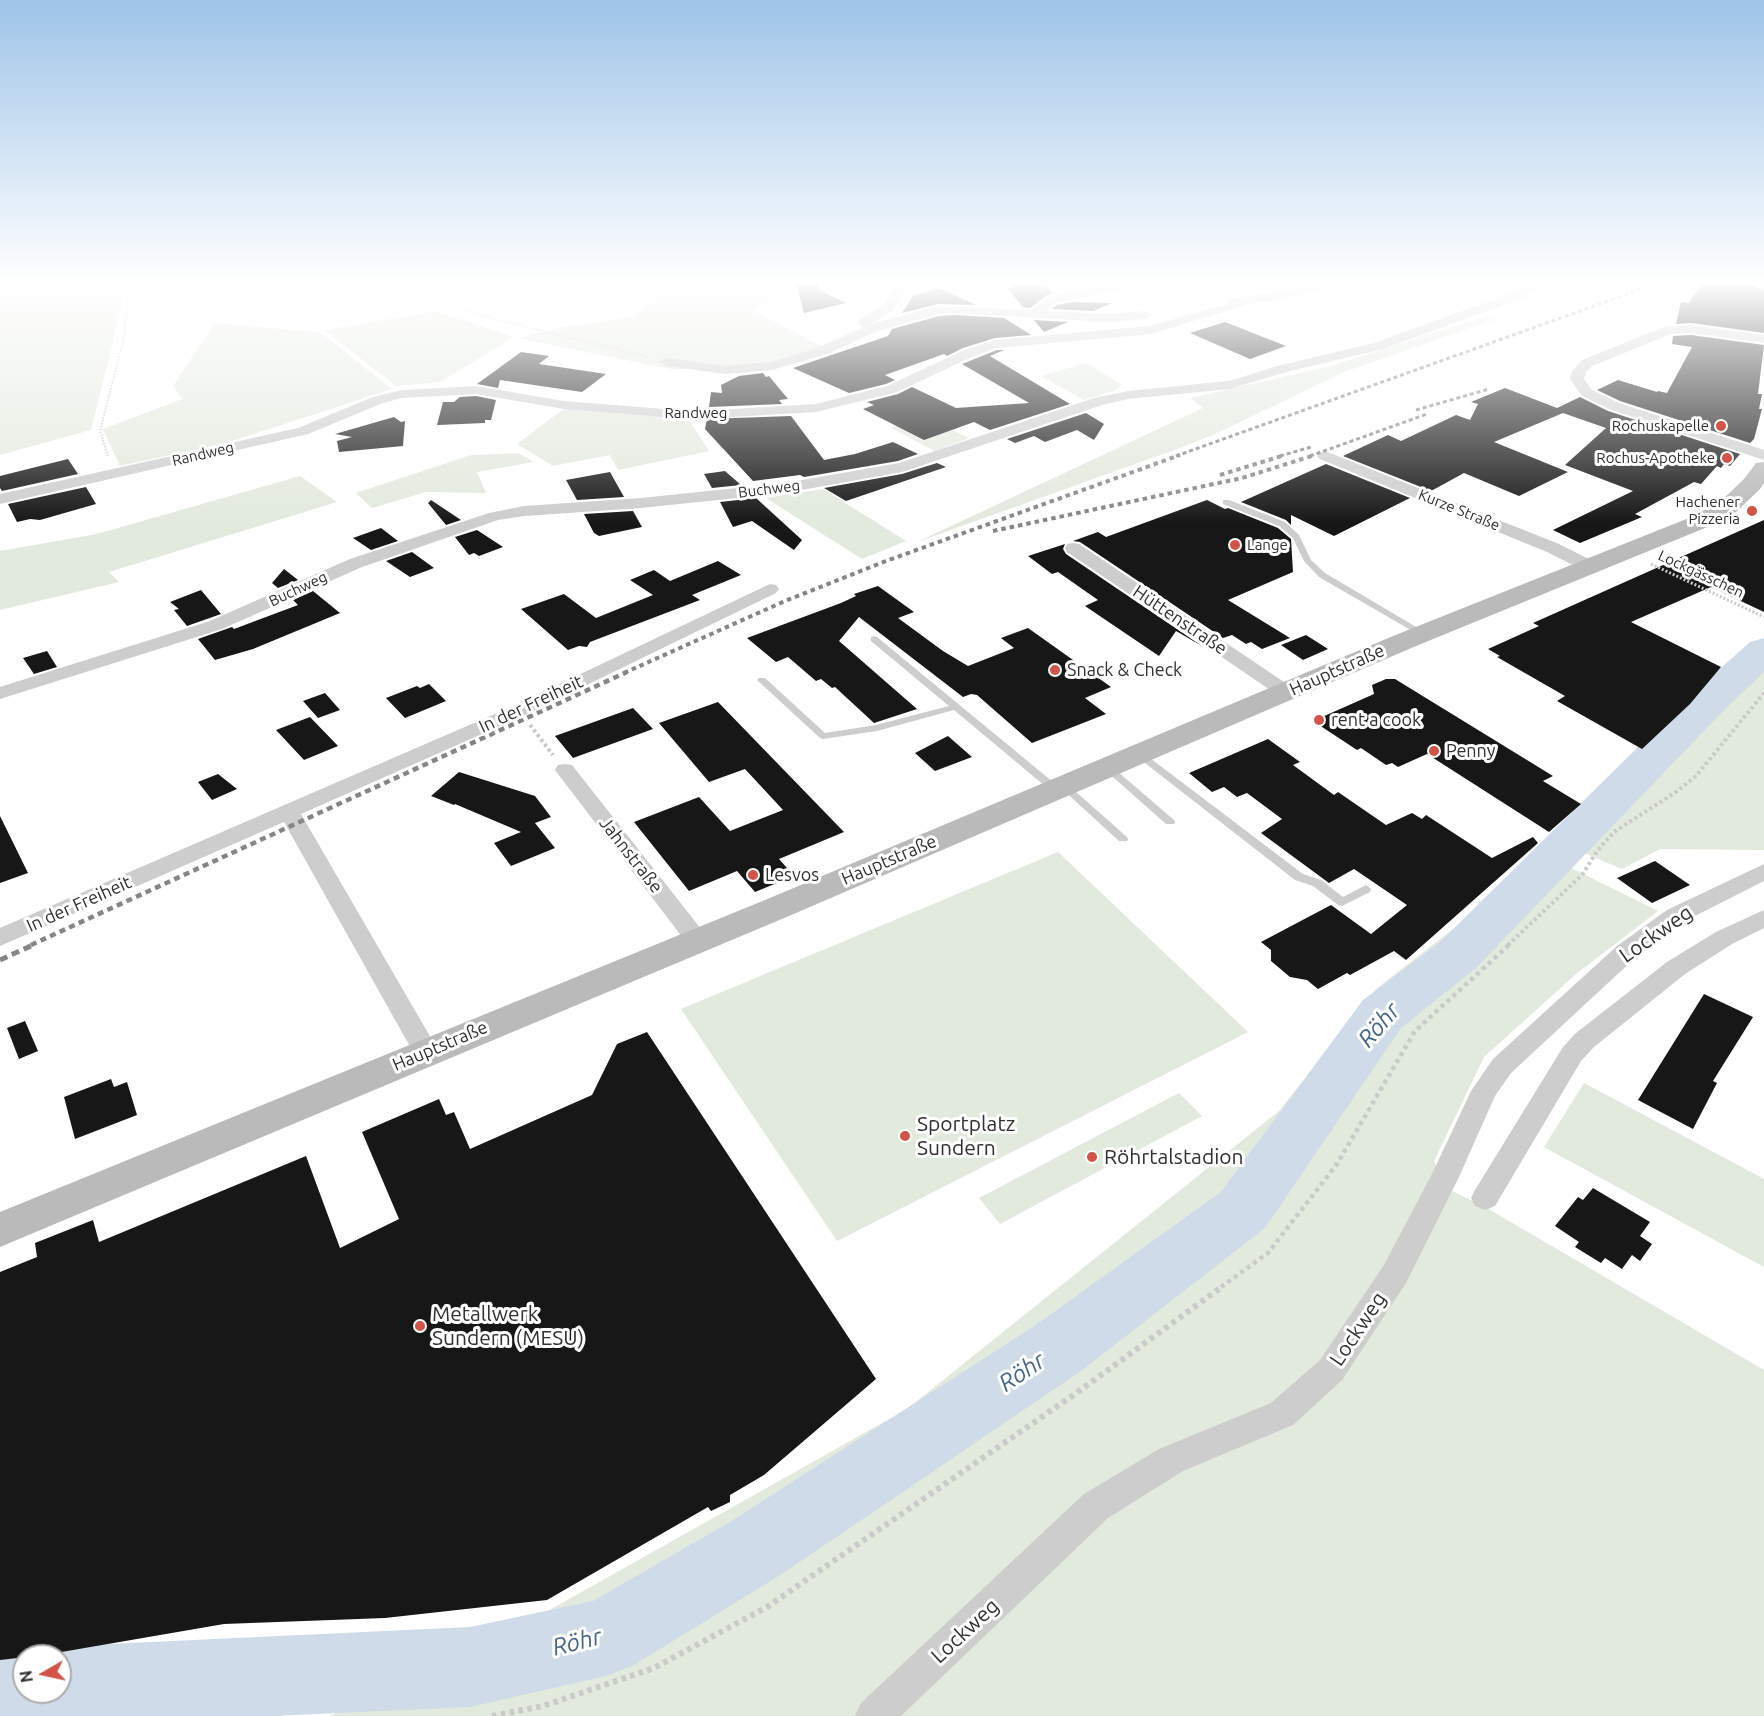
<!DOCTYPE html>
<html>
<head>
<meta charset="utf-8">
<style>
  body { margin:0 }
  #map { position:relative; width:1764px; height:1716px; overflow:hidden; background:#fff; font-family:Ubuntu,sans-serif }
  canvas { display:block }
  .north { position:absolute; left:12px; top:1644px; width:60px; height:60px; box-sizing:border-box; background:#fff; border:2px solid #acacac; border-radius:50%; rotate:261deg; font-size:16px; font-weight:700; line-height:24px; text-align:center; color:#303030 }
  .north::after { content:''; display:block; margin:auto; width:21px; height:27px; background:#d25348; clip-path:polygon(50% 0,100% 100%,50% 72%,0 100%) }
</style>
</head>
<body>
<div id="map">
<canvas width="1764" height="1716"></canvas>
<div class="north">N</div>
</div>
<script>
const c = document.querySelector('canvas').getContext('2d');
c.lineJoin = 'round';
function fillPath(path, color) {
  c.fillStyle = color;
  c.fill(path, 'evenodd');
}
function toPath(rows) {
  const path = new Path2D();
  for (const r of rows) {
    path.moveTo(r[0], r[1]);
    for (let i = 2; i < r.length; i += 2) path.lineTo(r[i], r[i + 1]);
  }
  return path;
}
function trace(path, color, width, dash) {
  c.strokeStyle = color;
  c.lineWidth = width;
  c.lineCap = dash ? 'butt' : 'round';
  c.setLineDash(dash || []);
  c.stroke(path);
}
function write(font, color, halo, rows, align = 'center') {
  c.font = font + ' Ubuntu,sans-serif';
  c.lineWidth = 6;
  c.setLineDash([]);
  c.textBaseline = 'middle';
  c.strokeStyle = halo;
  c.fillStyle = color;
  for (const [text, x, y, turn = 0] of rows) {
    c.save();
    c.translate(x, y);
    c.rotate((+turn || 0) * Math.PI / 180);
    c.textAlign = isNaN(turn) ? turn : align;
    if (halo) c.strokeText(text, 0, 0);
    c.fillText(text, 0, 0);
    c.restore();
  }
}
const green = toPath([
  [0,283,123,283,121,309,91,430,0,455],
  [646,283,681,283,686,292,683,283,789,283,752,310,825,348,782,363,745,368,671,369,517,338,557,328,635,316,656,300],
  [436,311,514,337,440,382,396,386,324,330],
  [1486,316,1496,319,1344,372,1215,434,1180,448,917,542,1203,408,1190,398,1331,366],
  [215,323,320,332,392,389,226,443,120,466,103,429,182,399,173,386],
  [1086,363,1122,385,1113,391,1084,400,1041,376],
  [565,408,687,417,709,451,618,470,610,455,553,466,517,444],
  [925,417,969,438,935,451,891,428],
  [518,453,534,462,477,472,486,493,426,492,372,508,356,493,471,455],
  [300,476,337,502,109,572,119,582,0,610,0,551,97,534],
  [823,489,906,541,862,559,766,498],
  [1764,644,1764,850,1660,849,1622,869,1582,852,1655,765,1700,721,1746,661],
  [1058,852,1248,1032,837,1241,681,1009],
  [1547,856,1658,911,1576,974,1484,1057,1434,1161,1450,1190,1485,1207,1764,1370,1764,1716,329,1716,521,1626,907,1409,1279,1111,1376,989],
  [1584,1083,1764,1179,1764,1267,1544,1147],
  [1179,1093,1202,1116,1000,1224,979,1198],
  [390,1653,282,1716,0,1716,0,1681,24,1679,24,1692,60,1692,60,1676]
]);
const river = toPath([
  [1764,638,1764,672,1726,708,1476,968,1401,1028,1265,1228,1081,1371,782,1574,634,1665,606,1676,470,1707,273,1716,0,1716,0,1656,36,1652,44,1655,60,1649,109,1644,470,1627,593,1601,730,1522,1033,1327,1221,1192,1363,1000,1440,942,1696,690,1750,642,1764,638],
  [24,1656,60,1656,60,1692,24,1692,24,1656]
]);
const building = toPath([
  [796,283,817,283,819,290,846,303,804,313],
  [1044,283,1053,294,1047,295,1030,308,1023,307,1007,288,1014,288,1012,285],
  [1703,283,1750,283,1764,291,1764,333,1691,323,1676,324,1681,302,1689,303],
  [939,288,976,305,938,304,902,313,913,296],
  [1073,302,1112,303,1093,311,1052,309,1057,305],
  [956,315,1004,318,1031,335,995,338,963,348,947,356,944,354,885,375,895,380,886,384,849,393,793,368,888,336,892,329,939,316],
  [1034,320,1068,322,1044,332],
  [1225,322,1286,346,1250,359,1190,333],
  [1691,335,1764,345,1758,394,1762,394,1759,409,1762,409,1754,439,1750,443,1620,401,1597,390,1618,380,1657,392,1658,391,1667,393,1692,347,1672,344,1673,336],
  [997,350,1004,350,990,356,1070,404,990,430,974,422,924,440,863,409,874,405,867,402,898,394,912,387,956,408,1029,403,962,364],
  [521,352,549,356,539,364,606,374,582,392,500,380,498,388,477,384],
  [763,373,766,377,769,376,788,399,779,400,782,404,709,407,711,392,722,393,721,385,739,376],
  [1505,388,1557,408,1580,397,1608,411,1740,454,1730,466,1724,464,1721,468,1717,466,1701,484,1694,482,1635,514,1642,517,1580,543,1553,530,1633,491,1565,465,1606,428,1563,413,1494,442,1568,472,1519,496,1464,473,1431,491,1343,456,1388,435,1401,441,1456,415,1470,420,1478,404,1471,402],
  [476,396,496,400,491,420,485,420,485,423,437,425,443,402,454,402,460,397],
  [1086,413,1104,424,1094,440,1077,430,1045,442,1034,436,1015,443,1007,439],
  [791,416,824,460,855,454,893,442,918,454,898,461,804,477,800,475,753,481,705,429,707,419],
  [394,417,401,422,405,421,403,446,339,452,337,441,352,437,335,434],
  [68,459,78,474,2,491,0,488,0,476],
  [937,463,946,467,846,501,824,488,902,474],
  [1326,464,1410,498,1334,536,1291,515,1291,525,1286,520,1241,502],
  [725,471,741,485,712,488,704,474],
  [610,472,624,497,577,500,566,480],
  [86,487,96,504,40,520,30,519,17,522,8,504],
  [756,498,802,540,794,550,752,521,733,527,720,502],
  [431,500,461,520,446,525,428,503],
  [1207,500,1225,509,1228,508,1278,528,1291,539,1293,572,1228,600,1290,638,1262,649,1251,642,1246,644,1232,635,1223,638,1080,542,1073,541,1098,532,1106,537],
  [633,511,642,527,599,536,594,533,584,514],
  [1764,520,1764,612,1711,587,1631,622,1721,667,1690,704,1642,749,1557,701,1565,696,1497,657,1500,656,1488,649,1539,626,1533,623],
  [381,528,398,541,371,550,353,538],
  [477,530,503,547,479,556,474,553,469,555,455,537],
  [1065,544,1063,549,1066,554,1202,646,1176,631,1159,656,1085,606,1098,600,1058,572,1052,574,1028,556],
  [412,552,434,568,410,577,386,561],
  [718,561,741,575,692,595,700,600,590,642,587,647,579,646,568,650,521,609,564,594,596,618,653,595,630,580,654,570,670,581],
  [284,569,298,580,278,588,272,583],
  [878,586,914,612,898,618,943,651,968,666,1014,648,1001,638,1028,628,1111,687,1085,698,1106,714,1032,743,977,695,971,694,963,697,859,617,839,641,917,709,874,723,835,687,832,688,821,679,816,681,788,657,776,662,747,638,841,603,856,596,854,594],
  [201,590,221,614,187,626,174,610,179,609,170,602],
  [313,591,340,613,253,649,215,660,198,639,232,627,234,629,298,605,293,600],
  [1306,635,1328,649,1303,660,1281,645],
  [47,651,57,667,34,674,23,658],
  [1386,679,1395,679,1553,776,1543,781,1581,804,1549,832,1427,754,1398,767,1392,763,1386,765,1361,748,1357,750,1313,721,1374,694,1372,685],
  [429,684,446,701,405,718,386,698,417,686,420,688],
  [325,693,340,710,318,718,303,701],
  [718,702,844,832,779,859,794,876,755,892,737,871,689,891,634,822,699,797,730,831,783,810,745,769,709,782,659,723],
  [633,708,653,729,573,758,555,736],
  [310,717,338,746,304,760,276,730],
  [948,736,972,757,935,771,915,753],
  [1268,739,1300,762,1293,765,1334,795,1338,792,1386,825,1412,813,1422,819,1426,815,1492,858,1533,837,1538,843,1406,960,1394,951,1350,975,1347,973,1318,989,1307,980,1290,977,1271,961,1271,950,1261,942,1331,905,1371,934,1407,905,1354,869,1329,883,1261,833,1282,819,1247,793,1237,797,1224,787,1212,792,1189,773],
  [459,772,535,796,551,817,535,823,555,848,511,866,494,843,521,832,455,804,454,805,431,796],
  [218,774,237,789,212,800,198,782],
  [0,816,28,873,0,883],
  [1655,861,1690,885,1652,903,1617,878],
  [1704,994,1753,1017,1713,1081,1717,1083,1693,1129,1638,1100],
  [25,1021,38,1051,19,1059,7,1028],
  [647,1032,876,1379,764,1475,730,1495,730,1502,711,1511,708,1507,547,1600,385,1618,224,1624,44,1655,0,1660,0,1272,37,1257,35,1243,93,1220,99,1242,306,1156,340,1248,399,1219,362,1132,439,1099,446,1115,454,1112,470,1149,592,1095,617,1044],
  [111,1079,114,1087,127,1082,137,1115,75,1139,64,1097],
  [1593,1188,1650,1222,1640,1236,1652,1244,1640,1261,1632,1255,1622,1269,1605,1258,1601,1263,1575,1247,1579,1242,1555,1226,1578,1197,1583,1200]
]);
const pathFar4 = toPath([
  [393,283,494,319,648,357],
  [108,456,100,431,124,337,130,283]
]);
const pathFar3 = toPath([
  [1651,564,1764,617]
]);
const pathFar2 = toPath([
  [530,725,553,755],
  [1508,945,1582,875,1598,850,1614,832,1676,792,1696,776,1764,693]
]);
const pathFar1 = toPath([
  [1221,1287,1268,1253,1337,1164,1415,1031,1510,944]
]);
const path = toPath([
  [492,1716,543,1706,654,1668,767,1607,1075,1394,1223,1286]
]);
const service = toPath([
  [1223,500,1229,500,1285,522,1299,535,1311,560,1325,573,1428,634,1424,637,1421,636,1319,577,1304,561,1293,538,1279,526,1223,504,1223,500],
  [874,636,877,637,1059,787,1060,789,1059,791,1051,791,954,710,877,731,823,739,820,738,757,680,759,678,765,678,825,733,876,725,949,706,871,641,871,637,874,636],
  [1139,751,1142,752,1303,874,1321,880,1343,897,1366,885,1371,889,1370,892,1342,906,1338,905,1313,886,1295,880,1136,756,1134,754,1139,751],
  [1107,764,1110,765,1174,820,1175,822,1174,824,1166,824,1104,769,1102,767,1104,765,1107,764],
  [1064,783,1067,784,1127,837,1128,839,1127,841,1119,841,1061,788,1059,786,1064,783]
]);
const minor = toPath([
  [898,283,910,283,892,311,871,324,938,306,1031,310,1048,297,1113,283,1137,283,1131,287,1056,303,1046,311,1105,314,1146,311,1152,315,1146,319,1105,322,956,313,939,314,877,331,827,354,772,370,726,374,666,366,659,362,666,358,726,366,771,362,817,348,864,327,858,323,859,320,883,305,898,283],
  [1314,283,1335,283,1333,286,1273,301,1252,303,1151,334,997,348,974,356,897,392,816,412,733,417,664,417,564,409,476,394,402,398,383,403,308,434,0,504,0,494,298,428,373,397,402,390,476,386,564,401,664,409,733,409,816,404,887,386,964,350,995,340,1150,326,1227,304,1228,299,1273,293,1314,283],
  [1530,283,1545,283,1525,297,1383,349,1286,372,1230,389,1128,399,1102,405,902,472,785,493,641,508,524,516,498,520,362,567,222,629,0,699,0,687,210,621,350,559,489,513,524,506,641,498,785,483,899,463,1094,398,1128,391,1229,381,1277,366,1374,343,1517,291,1530,283],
  [1691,325,1764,335,1764,343,1691,333,1671,334,1592,366,1586,372,1584,379,1592,390,1619,403,1764,450,1764,460,1609,409,1582,396,1570,379,1572,371,1582,360,1664,327,1691,325],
  [1325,451,1559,544,1597,563,1600,567,1597,571,1591,572,1585,571,1547,552,1320,459,1317,456,1320,453,1325,451],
  [1073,543,1079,544,1293,688,1296,692,1293,696,1286,698,1279,696,1067,552,1065,548,1067,544,1073,543],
  [770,584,776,585,779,589,776,593,525,715,301,814,435,1045,439,1052,435,1059,426,1062,417,1059,284,822,0,946,0,928,511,707,770,584],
  [565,764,572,765,705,934,709,940,705,946,697,948,689,946,555,770,558,765,565,764],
  [1764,864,1764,881,1683,922,1635,958,1511,1073,1495,1096,1459,1177,1406,1283,1342,1380,1293,1425,1183,1471,1108,1518,901,1716,855,1716,861,1703,1084,1494,1159,1449,1271,1403,1320,1360,1384,1265,1432,1174,1471,1091,1493,1059,1617,946,1667,910,1764,864],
  [1764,910,1764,928,1732,944,1685,974,1594,1047,1581,1061,1495,1206,1485,1210,1475,1206,1471,1198,1475,1190,1563,1047,1576,1033,1667,962,1716,932,1764,910]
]);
const secondary = toPath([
  [1764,462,1764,483,1760,489,1736,512,1705,528,1416,646,789,916,0,1247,0,1212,765,900,1398,634,1689,518,1720,502,1744,479,1756,463,1764,462]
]);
const railFar3 = toPath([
  [1416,410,1489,389],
  [1176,456,1658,283],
  [1280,456,1311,447],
  [1310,456,1427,414]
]);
const railFar2 = toPath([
  [1220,475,1285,455],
  [993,531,1242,478,1315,455],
  [624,673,785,601,886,561,1180,455]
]);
const railFar1 = toPath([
  [31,945,627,672]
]);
const rail = toPath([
  [0,960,35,944]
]);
const markers = [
  [1721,426,6,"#d25348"],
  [1727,458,6,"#d25348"],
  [1752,511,6,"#d25348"],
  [1235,545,6,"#d25348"],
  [1055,670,6,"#d25348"],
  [1319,720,6,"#d25348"],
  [1434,751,6,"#d25348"],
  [753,875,6,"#d25348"],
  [905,1136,6,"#d25348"],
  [1092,1157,6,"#d25348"],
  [420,1326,6,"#d25348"]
];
const farStreetnames = [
  ["Randweg",696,413],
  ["Randweg",203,454,-13],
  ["Buchweg",769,489,-7],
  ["Kurze Straße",1459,510,22],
  ["Lockgässchen",1701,574,25],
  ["Buchweg",298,589,-25]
];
const farPoinames = [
  ["Rochuskapelle",1709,426],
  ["Rochus-Apotheke",1715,458],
  ["Hachener",1740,502],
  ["Pizzeria",1740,519],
  ["Lange",1247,545,"left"]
];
const streetNames = [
  ["Hüttenstraße",1180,620,34],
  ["Hauptstraße",1337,670,-24],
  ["In der Freiheit",531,704,-25],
  ["Jahnstraße",631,855,52],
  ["Hauptstraße",889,860,-23],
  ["In der Freiheit",79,904,-24],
  ["Hauptstraße",440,1046,-23]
];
const poiNames = [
  ["Snack & Check",1067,670],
  ["rent a cook",1331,720],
  ["Penny",1446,751],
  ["Lesvos",765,875]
];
const nearStreetnames = [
  ["Lockweg",1656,934,-35],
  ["Lockweg",1358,1329,-56],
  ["Lockweg",965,1631,-43]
];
const nearPoinames = [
  ["Sportplatz",917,1124],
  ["Sundern",917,1148],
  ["Röhrtalstadion",1104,1157],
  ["Metallwerk",432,1314],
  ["Sundern (MESU)",432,1338]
];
const nearWaternames = [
  ["Röhr",1379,1025,-49],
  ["Röhr",1022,1372,-34],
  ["Röhr",577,1642,-14]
];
fillPath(green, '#e2e9dd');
fillPath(river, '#cfdbe9');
fillPath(building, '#171717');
trace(pathFar4, '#cacaca', 2, [1.5, 1.5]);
trace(pathFar3, '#cacaca', 3, [2, 2]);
trace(pathFar2, '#cacaca', 4, [3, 3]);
trace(pathFar1, '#cacaca', 4.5, [4, 4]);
trace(path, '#cacaca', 6, [4.5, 4.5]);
fillPath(service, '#cdcdcd');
fillPath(minor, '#cdcdcd');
fillPath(secondary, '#bababa');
trace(railFar3, '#858585', 3, [4, 3]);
trace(railFar2, '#858585', 4, [4.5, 4]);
trace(railFar1, '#858585', 4.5, [6, 4.5]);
trace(rail, '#858585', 5, [8, 5]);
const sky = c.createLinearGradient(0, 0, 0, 523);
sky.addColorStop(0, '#9ec4e8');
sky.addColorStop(0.54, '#fff');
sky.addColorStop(1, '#ffffff00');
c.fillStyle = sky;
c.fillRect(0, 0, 1764, 523);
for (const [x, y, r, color] of markers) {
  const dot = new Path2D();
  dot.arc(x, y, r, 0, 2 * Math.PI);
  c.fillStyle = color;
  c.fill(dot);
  trace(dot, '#fff', 2);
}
write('15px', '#303030', '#fff', farStreetnames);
write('15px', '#303030', '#fff', farPoinames, 'right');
write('18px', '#303030', '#fff', streetNames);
write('18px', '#303030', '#fff', poiNames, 'left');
write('21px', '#303030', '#fff', nearStreetnames);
write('21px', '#303030', '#fff', nearPoinames, 'left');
write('italic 24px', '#47668a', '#fff', nearWaternames);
</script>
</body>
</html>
